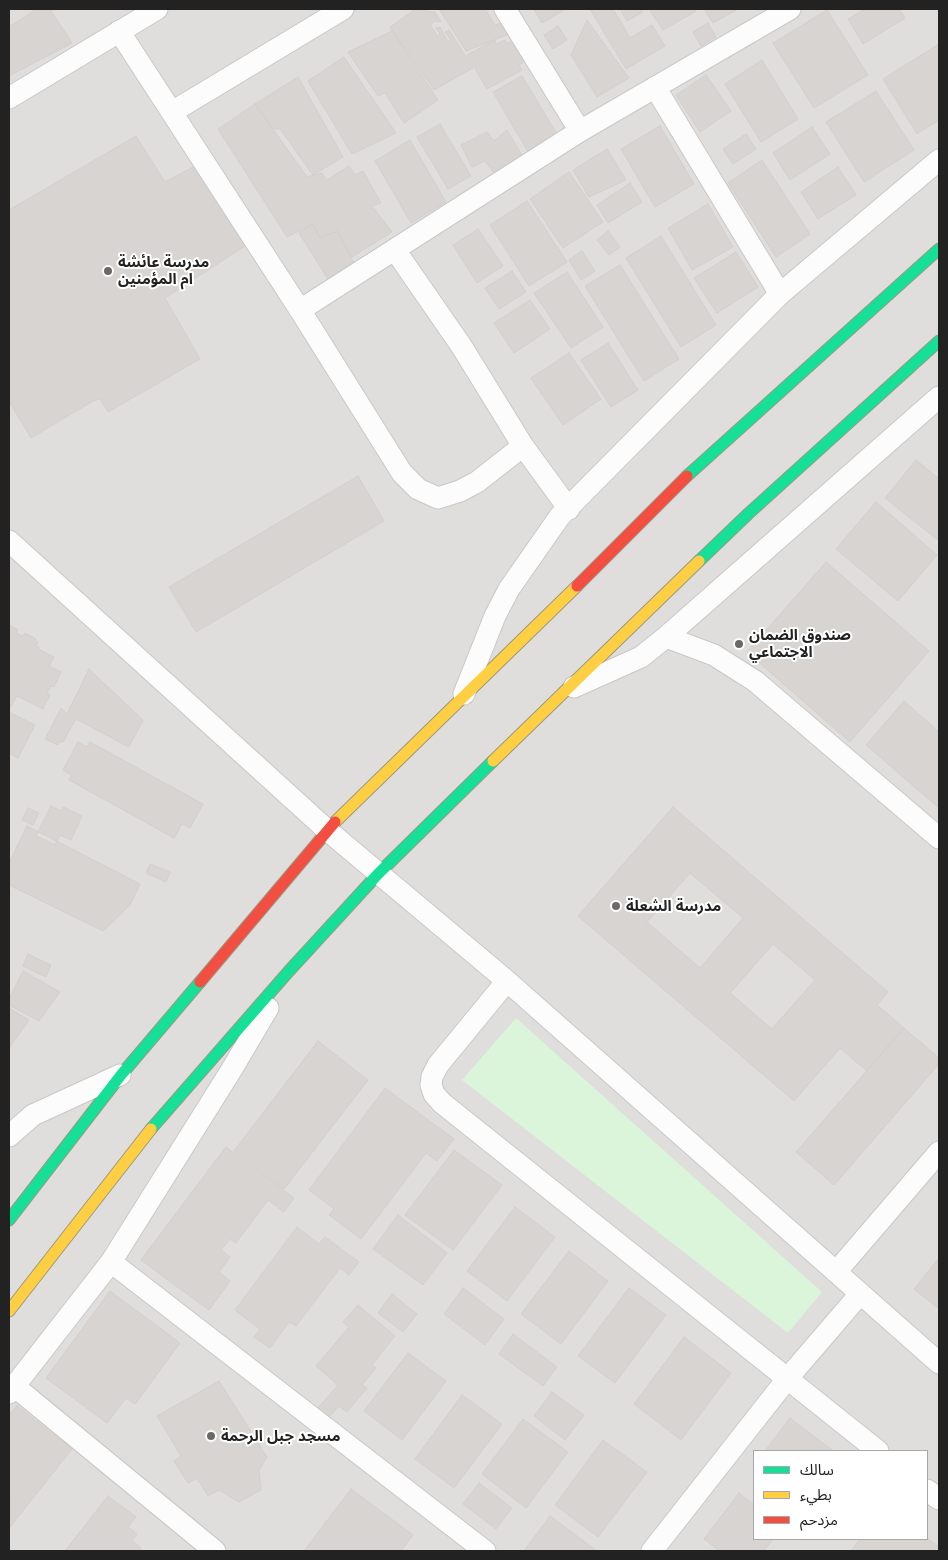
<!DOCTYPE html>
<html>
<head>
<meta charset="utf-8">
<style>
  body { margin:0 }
  #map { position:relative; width:948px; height:1560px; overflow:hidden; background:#f0eeeb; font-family:Mulish,"Noto Sans Arabic",sans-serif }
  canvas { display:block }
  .frame { position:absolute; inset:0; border:10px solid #222; pointer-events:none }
  .legend { position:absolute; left:753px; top:1450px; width:175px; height:90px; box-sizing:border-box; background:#fff; border:1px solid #a7a7a7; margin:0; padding:6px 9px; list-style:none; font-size:15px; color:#222 }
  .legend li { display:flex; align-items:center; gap:10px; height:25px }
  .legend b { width:25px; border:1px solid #a7a7a7 }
</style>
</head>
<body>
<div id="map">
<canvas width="948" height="1560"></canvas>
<div class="frame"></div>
<ul class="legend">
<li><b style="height:6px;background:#16e098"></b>سالك</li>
<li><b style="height:6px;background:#ffcf43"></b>بطيء</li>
<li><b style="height:6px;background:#f24e42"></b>مزدحم</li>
</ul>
</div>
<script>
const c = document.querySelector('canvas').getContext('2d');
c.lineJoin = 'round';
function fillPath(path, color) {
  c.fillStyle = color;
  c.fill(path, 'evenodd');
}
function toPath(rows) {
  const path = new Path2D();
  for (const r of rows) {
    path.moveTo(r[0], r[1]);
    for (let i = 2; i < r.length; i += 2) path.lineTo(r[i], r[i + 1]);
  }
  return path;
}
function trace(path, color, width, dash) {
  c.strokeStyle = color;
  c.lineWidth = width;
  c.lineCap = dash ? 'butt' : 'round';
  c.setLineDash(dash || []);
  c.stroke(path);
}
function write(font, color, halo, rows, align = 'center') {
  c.font = font + ' Mulish,"Noto Sans Arabic",sans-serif';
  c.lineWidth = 4;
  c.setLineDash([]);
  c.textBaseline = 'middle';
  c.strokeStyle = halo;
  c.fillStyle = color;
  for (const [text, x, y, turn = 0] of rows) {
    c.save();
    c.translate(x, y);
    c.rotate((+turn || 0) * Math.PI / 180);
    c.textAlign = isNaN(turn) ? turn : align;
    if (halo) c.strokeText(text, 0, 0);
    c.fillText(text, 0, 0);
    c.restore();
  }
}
const residential = toPath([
  [9,9,939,9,939,1551,9,1551],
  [754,1451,927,1451,927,1539,754,1539]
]);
const park = toPath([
  [516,1018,822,1292,788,1333,462,1080]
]);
const building = toPath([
  [37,9,50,9,72,43,9,76,9,27,37,9],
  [416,9,429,9,425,11,435,12,441,22,435,21,430,25,438,37,440,34,436,28,440,27,448,42,451,40,445,32,449,30,473,68,434,90,390,27,416,9],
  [439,9,485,9,495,25,501,23,503,29,509,26,512,33,466,51,439,9],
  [534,9,566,9,542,23,534,9],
  [590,9,613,9,630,38,652,25,665,46,626,69,590,9],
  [620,9,641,9,643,12,627,21,620,9],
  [649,9,694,9,696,11,663,30,649,9],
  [704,9,738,9,713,23,704,9],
  [865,9,899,9,905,18,863,44,848,19,865,9],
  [827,10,868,75,814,108,773,43,827,10],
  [587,20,629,78,597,97,571,55,587,20],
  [708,23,716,37,701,46,693,32,708,23],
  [558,26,567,40,553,49,544,35,558,26],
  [392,31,438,100,404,123,385,93,378,96,348,52,392,31],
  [518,38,528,59,519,65,522,70,487,89,467,55,495,40,496,44,505,40,506,44,518,38],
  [939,44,939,120,917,134,883,79,939,44],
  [344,57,396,133,352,154,308,81,344,57],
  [762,60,798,119,761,142,725,84,762,60],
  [706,75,731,111,700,132,676,95,706,75],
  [522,76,558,136,530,155,493,92,522,76],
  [298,77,343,157,313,175,280,129,273,129,255,104,298,77],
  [876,91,914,150,864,182,826,122,876,91],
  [255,104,307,177,322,173,327,180,349,166,355,175,363,171,381,203,372,206,392,232,352,257,337,231,320,238,313,224,287,237,218,129,255,104],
  [440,124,471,176,448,189,417,137,440,124],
  [660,126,694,184,655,207,621,149,660,126],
  [812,127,830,154,790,180,773,153,812,127],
  [507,130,526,162,499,179,485,161,472,167,461,145,487,132,494,141,507,130],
  [746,134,756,149,733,164,723,149,746,134],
  [136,136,165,182,197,165,248,244,165,298,200,359,108,412,100,399,93,401,31,438,9,401,9,210,136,136],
  [410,140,446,202,411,223,375,161,410,140],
  [607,149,626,180,589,197,573,170,607,149],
  [762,160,810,234,776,257,728,183,762,160],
  [838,167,856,195,818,219,801,192,838,167],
  [569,172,603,222,563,248,530,199,569,172],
  [630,183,642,202,608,223,597,205,630,183],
  [527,201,567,262,529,286,490,225,527,201],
  [708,204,733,247,692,270,668,228,708,204],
  [313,224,320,238,337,231,354,263,328,279,299,233,313,224],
  [478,229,503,266,477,283,453,245,478,229],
  [608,231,620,247,609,255,597,240,608,231],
  [661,236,716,325,681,347,626,258,661,236],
  [582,251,595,271,581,280,569,260,582,251],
  [736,252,758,287,717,313,694,278,736,252],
  [620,265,679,359,644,381,585,286,620,265],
  [512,271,526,292,499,309,485,288,512,271],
  [567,272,603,327,571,348,534,293,567,272],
  [530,300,550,329,514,353,494,323,530,300],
  [608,343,638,390,611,407,581,360,608,343],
  [569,353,601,399,563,425,531,378,569,353],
  [916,460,939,479,939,541,885,498,916,460],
  [358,476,384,521,196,632,169,587,358,476],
  [876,502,937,555,898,601,836,549,876,502],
  [826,562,929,651,850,742,747,652,826,562],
  [9,625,18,630,16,633,23,636,25,633,36,639,35,641,38,642,36,646,39,647,38,649,54,657,49,666,61,672,54,687,51,686,47,693,50,695,43,709,17,696,10,708,9,708,9,625],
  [89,669,143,720,129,747,76,719,63,742,59,742,58,745,45,739,61,708,67,714,89,669],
  [904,701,939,732,939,808,866,745,904,701],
  [9,712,35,725,18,758,9,753,9,712],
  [78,742,87,747,90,742,203,804,190,828,182,824,174,838,69,780,72,775,63,770,78,742],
  [51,806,61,811,63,807,82,816,71,840,60,835,55,845,36,836,51,806],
  [673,807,888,992,877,1005,904,1028,867,1071,840,1048,794,1101,578,916,673,807],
  [690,873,743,918,700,968,647,922,690,873],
  [773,944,815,980,772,1029,730,993,773,944],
  [28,808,39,813,33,825,22,820,28,808],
  [27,826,140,884,130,905,103,931,9,885,9,863,27,826],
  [150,864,170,872,166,882,146,873,150,864],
  [28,954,51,965,46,977,23,966,28,954],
  [23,971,60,992,39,1021,9,1005,9,999,23,971],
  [9,1008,29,1020,9,1048,9,1008],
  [904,1028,939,1058,939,1064,834,1185,796,1152,904,1028],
  [318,1041,368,1080,284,1189,234,1151,318,1041],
  [385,1088,454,1139,437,1161,426,1153,361,1239,329,1215,334,1209,309,1190,385,1088],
  [226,1147,294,1198,284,1212,268,1200,236,1243,230,1239,221,1250,230,1257,219,1272,230,1281,209,1310,141,1260,226,1147],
  [454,1150,502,1185,453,1250,405,1215,454,1150],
  [515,1207,555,1237,507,1301,467,1271,515,1207],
  [398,1215,447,1253,423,1285,373,1249,398,1215],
  [297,1227,319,1244,325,1237,359,1262,349,1275,340,1268,296,1326,289,1322,270,1348,254,1337,260,1329,235,1310,297,1227],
  [569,1251,608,1281,561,1344,521,1314,569,1251],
  [939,1258,939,1309,914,1289,939,1258],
  [463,1288,504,1319,485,1345,444,1314,463,1288],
  [629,1288,666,1315,615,1383,578,1356,629,1288],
  [110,1291,180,1343,135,1404,126,1398,107,1423,46,1378,110,1291],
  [392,1294,417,1314,403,1332,378,1313,392,1294],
  [358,1305,395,1336,372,1365,376,1368,362,1385,367,1388,347,1412,339,1406,329,1417,318,1408,338,1385,316,1366,349,1327,343,1322,358,1305],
  [513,1334,557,1367,543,1386,499,1354,513,1334],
  [684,1337,731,1373,681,1440,634,1404,684,1337],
  [408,1353,446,1381,402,1440,364,1411,408,1353],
  [219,1381,267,1457,259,1470,261,1490,239,1502,219,1490,208,1496,197,1478,188,1483,174,1461,181,1456,157,1416,219,1381],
  [552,1392,584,1415,565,1440,534,1416,552,1392],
  [462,1395,502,1424,454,1488,415,1459,462,1395],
  [17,1406,72,1449,10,1527,9,1415,17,1406],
  [790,1418,833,1451,765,1451,790,1418],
  [523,1419,568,1452,526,1508,482,1474,523,1419],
  [603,1440,647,1472,598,1537,555,1505,603,1440],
  [479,1483,512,1508,496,1529,463,1504,479,1483],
  [351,1489,413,1535,401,1551,304,1551,351,1489],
  [739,1493,754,1505,754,1539,773,1539,764,1551,720,1551,704,1539,739,1493],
  [108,1496,136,1517,128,1527,137,1534,132,1541,141,1548,139,1551,65,1551,108,1496],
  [550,1516,597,1551,524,1551,550,1516],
  [927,1538,939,1547,939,1551,851,1551,860,1539,927,1538]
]);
const street = toPath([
  [505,9,580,131],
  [119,31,300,310,402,473,418,489,438,498,460,491,477,482,523,446],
  [655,87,780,294],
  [9,98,157,9],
  [172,112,343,9],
  [395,250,462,347,523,446,569,509],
  [300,310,580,131,790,9],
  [9,541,327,830,507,981,939,1363],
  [666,637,714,655,755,681,939,838],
  [574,687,641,657,666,637,939,397],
  [464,694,495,616,509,589,560,516,780,294,939,160],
  [507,981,438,1065,432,1077,431,1085,434,1094,442,1103,878,1451],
  [9,1136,33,1115,120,1075],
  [111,1262,485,1551],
  [836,1272,939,1152],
  [14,1386,215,1551],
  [9,1393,111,1262,232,1069,268,1008],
  [927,1490,939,1499],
  [652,1551,787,1379,860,1294]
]);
const fast = toPath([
  [687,476,939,249],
  [699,561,748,514,939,341],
  [151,1129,289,971,378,874,493,761],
  [9,1220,121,1075,200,982]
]);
const slow = toPath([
  [493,761,699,561],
  [335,822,577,586],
  [9,1311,151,1129]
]);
const jam = toPath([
  [577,586,687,476],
  [200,982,335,822]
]);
const markers = [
  [108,271,5,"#6a6968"],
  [739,644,5,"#6a6968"],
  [616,906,5,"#6a6968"],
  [211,1436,5,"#6a6968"]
];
const poiNames = [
  ["مدرسة عائشة",118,262],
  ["ام المؤمنين",118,279],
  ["صندوق الضمان",749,635],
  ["الاجتماعي",749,652],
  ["مدرسة الشعلة",626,906],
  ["مسجد جبل الرحمة",221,1436]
];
fillPath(residential, '#dfdedc');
fillPath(park, '#daf5da');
fillPath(building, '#d7d4d2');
trace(building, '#d3d0cc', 1);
trace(street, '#c9c8c7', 23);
trace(fast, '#999a82', 13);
trace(slow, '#999a82', 13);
trace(jam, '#999a82', 13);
trace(street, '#fdfcfc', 21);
trace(fast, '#16e098', 11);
trace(slow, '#ffcf43', 11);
trace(jam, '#f24e42', 11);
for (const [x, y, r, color] of markers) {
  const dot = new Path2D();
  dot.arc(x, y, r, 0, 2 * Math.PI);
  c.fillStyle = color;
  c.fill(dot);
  trace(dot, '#fff', 2);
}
write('bold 15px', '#222', '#fff', poiNames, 'left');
</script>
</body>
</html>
